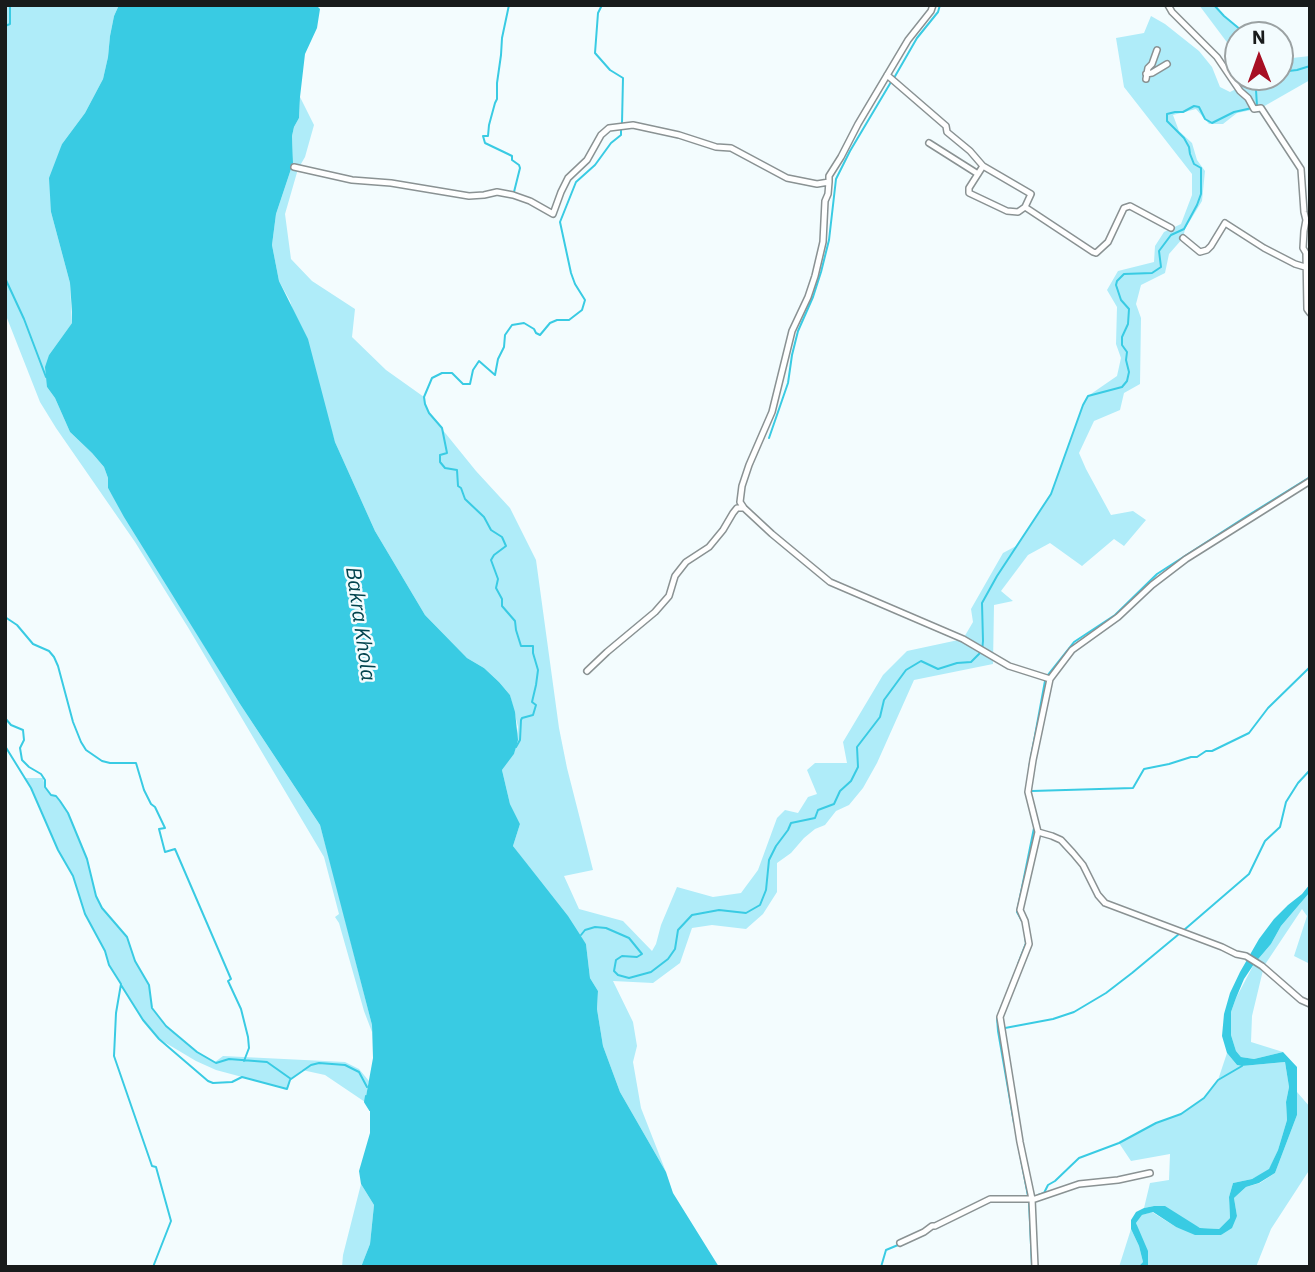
<!DOCTYPE html>
<html>
<head>
<meta charset="utf-8">
<style>
  body { margin:0 }
  #map { position:relative; width:1315px; height:1272px; overflow:hidden; background:#f3fcfe; font-family:"IBM Plex Sans",sans-serif }
  canvas { display:block }
  .frame { position:absolute; inset:0; border:7px solid #181b1b; pointer-events:none }
  .north { position:absolute; left:1224px; top:21px; width:70px; height:70px; box-sizing:border-box; background:#f3fcfe; border:2px solid #9ba2a3; border-radius:50%; rotate:359deg; font-size:19px; font-weight:700; line-height:28px; text-align:center; color:#181b1b }
  .north::after { content:''; display:block; margin:auto; width:24px; height:32px; background:#a70f23; clip-path:polygon(50% 0,100% 100%,50% 72%,0 100%) }
</style>
</head>
<body>
<div id="map">
<canvas width="1315" height="1272"></canvas>
<div class="frame"></div>
<div class="north">N</div>
</div>
<script>
const c = document.querySelector('canvas').getContext('2d');
c.lineJoin = 'round';
function fillPath(path, color) {
  c.fillStyle = color;
  c.fill(path, 'evenodd');
}
function toPath(rows) {
  const path = new Path2D();
  for (const r of rows) {
    path.moveTo(r[0], r[1]);
    for (let i = 2; i < r.length; i += 2) path.lineTo(r[i], r[i + 1]);
  }
  return path;
}
function trace(path, color, width, dash) {
  c.strokeStyle = color;
  c.lineWidth = width;
  c.lineCap = dash ? 'butt' : 'round';
  c.setLineDash(dash || []);
  c.stroke(path);
}
function write(font, color, halo, rows, align = 'center') {
  c.font = font + ' "IBM Plex Sans",sans-serif';
  c.lineWidth = 5;
  c.setLineDash([]);
  c.textBaseline = 'middle';
  c.strokeStyle = halo;
  c.fillStyle = color;
  for (const [text, x, y, turn = 0] of rows) {
    c.save();
    c.translate(x, y);
    c.rotate((+turn || 0) * Math.PI / 180);
    c.textAlign = isNaN(turn) ? turn : align;
    if (halo) c.strokeText(text, 0, 0);
    c.fillText(text, 0, 0);
    c.restore();
  }
}
const green = toPath([
  [5,5,119,5,114,16,110,36,108,57,103,79,85,113,62,144,51,212,70,283,72,323,49,355,47,387,55,398,70,432,92,453,104,467,108,478,108,488,240,704,320,825,334,876,372,1025,372,1032,364,1011,339,923,335,917,339,914,324,857,189,629,135,542,56,428,40,402,5,313],
  [1199,5,1214,5,1224,16,1247,35,1238,35,1238,57],
  [1151,16,1165,24,1199,51,1212,67,1220,87,1230,92,1252,81,1250,77,1280,77,1280,63,1283,59,1310,56,1310,80,1261,108,1237,113,1223,124,1209,124,1196,109,1173,115,1179,131,1192,143,1197,160,1205,171,1202,201,1185,229,1183,238,1169,254,1165,273,1141,285,1136,304,1141,318,1140,384,1124,393,1120,410,1094,421,1079,453,1086,469,1111,515,1133,511,1146,520,1124,546,1114,539,1082,566,1050,543,1028,555,1001,591,1013,601,994,605,993,664,914,680,877,763,863,788,849,805,836,811,825,825,815,829,804,838,791,853,777,863,777,892,763,914,746,929,712,925,692,928,680,963,653,983,613,981,633,1022,637,1046,633,1062,641,1108,666,1172,620,1092,603,1046,597,1009,598,991,590,978,586,944,513,846,520,824,510,804,502,770,514,754,518,727,510,695,499,682,484,668,467,658,425,615,375,531,335,442,290,301,279,281,272,245,276,214,293,163,292,136,294,127,299,118,300,97,314,125,305,157,298,169,285,214,291,259,312,281,355,309,352,337,386,370,424,397,425,404,429,413,476,471,510,508,536,560,559,728,567,768,593,870,564,876,579,909,623,921,652,951,656,944,661,925,677,887,713,897,741,893,758,870,777,818,785,810,798,813,808,797,817,794,807,770,815,763,847,763,843,742,883,675,907,651,963,639,973,622,971,609,1003,553,1018,545,1051,494,1083,405,1088,396,1117,376,1121,358,1116,344,1117,307,1107,290,1118,271,1154,262,1155,246,1164,232,1181,224,1192,195,1192,174,1124,87,1116,38,1144,33],
  [24,778,43,778,45,787,51,795,56,796,68,813,87,859,96,896,102,908,127,937,135,961,149,985,152,1008,166,1026,197,1052,215,1062,223,1056,345,1062,359,1069,369,1081,365,1102,325,1075,302,1070,291,1079,287,1089,216,1070,196,1061,159,1039,143,1020,109,965,105,951,85,914,73,876,58,850,31,788],
  [1310,892,1310,964,1294,956,1307,916,1302,909,1264,966,1252,1016,1251,1042,1283,1052,1254,1059,1241,1057,1236,1051,1231,1035,1231,1012,1236,998,1254,964,1271,944,1281,926],
  [1227,1053,1237,1065,1242,1066,1285,1062,1289,1087,1286,1102,1287,1120,1278,1150,1269,1170,1252,1179,1233,1183,1229,1197,1230,1218,1219,1229,1200,1228,1154,1206,1144,1208,1150,1183,1169,1180,1170,1154,1131,1161,1119,1143,1156,1123,1181,1114,1204,1098,1218,1080],
  [1297,1092,1310,1107,1310,1169,1271,1229,1256,1267,1147,1267,1148,1266,1136,1223,1142,1215,1152,1212,1176,1227,1221,1235,1237,1216,1234,1198,1246,1187,1260,1183,1275,1173,1297,1115],
  [361,1184,374,1205,370,1244,361,1267,342,1267,343,1255],
  [1131,1229,1139,1246,1143,1262,1138,1267,1119,1267]
]);
const water = toPath([
  [119,5,316,5,320,9,317,28,305,54,300,97,299,118,294,127,292,136,293,163,276,214,272,245,279,281,308,339,335,442,375,531,425,615,467,658,484,668,499,682,510,695,515,712,518,740,514,754,502,770,510,804,520,824,513,846,568,916,586,944,590,978,598,991,597,1009,603,1046,620,1092,666,1172,673,1193,719,1267,361,1267,370,1244,374,1205,361,1184,359,1171,370,1133,370,1111,365,1102,373,1058,372,1025,320,825,240,704,124,517,108,488,108,478,104,467,92,453,70,432,55,398,47,387,45,367,49,355,72,323,72,312,70,283,51,212,49,178,62,144,85,113,103,79,108,57,110,36,114,16],
  [1310,884,1310,892,1281,926,1271,944,1254,964,1244,979,1236,998,1231,1012,1231,1035,1236,1051,1241,1057,1254,1059,1283,1052,1297,1067,1297,1115,1275,1173,1259,1183,1246,1187,1234,1198,1237,1216,1232,1228,1221,1235,1195,1235,1176,1227,1153,1212,1142,1215,1136,1223,1148,1251,1148,1266,1138,1267,1143,1262,1139,1246,1131,1229,1131,1220,1136,1212,1144,1208,1154,1206,1165,1206,1200,1228,1219,1229,1230,1218,1229,1197,1233,1183,1252,1179,1269,1169,1278,1150,1287,1120,1286,1102,1289,1087,1285,1062,1242,1066,1237,1065,1227,1053,1222,1036,1224,1014,1230,993,1240,972,1259,939,1274,919,1288,905,1302,894]
]);
const stream = toPath([
  [509,5,502,38,501,55,497,83,497,99,495,103,489,125,488,136,483,136,485,143,508,154,512,156,512,160,519,165,520,168,514,192],
  [602,5,598,13,595,53,610,70,623,78,622,123],
  [1214,5,1224,16,1247,35],
  [5,26,10,24,10,5],
  [1280,72,1297,70,1310,66],
  [894,78,917,38,938,12,940,5],
  [1257,106,1256,90,1268,77],
  [5,278,24,319,46,377],
  [769,438,788,383,792,355,798,331,813,297,821,272,829,240,836,179,850,151,891,82],
  [5,617,17,625,33,644,49,651,54,657,58,666,73,722,81,742,86,750,102,761,110,763,136,763,144,790,151,804,155,807,165,828,159,829,165,852,175,849,231,979,228,981,241,1009,248,1037,249,1048,244,1061],
  [1047,676,1074,642,1115,615,1157,574,1247,516,1310,477],
  [5,718,11,725,23,730,24,740,20,748,22,760,29,767,41,774,45,780,45,787,51,795,56,796,60,801,68,813,87,859,96,896,102,908,127,937,135,961,149,985,152,1008,166,1026,197,1052,216,1063,229,1059,267,1062,291,1079,311,1065,319,1063,345,1065,359,1072,367,1087],
  [5,746,31,788,58,850,73,876,85,914,105,951,109,965,121,984,116,1013,114,1056,152,1166,156,1167,171,1221,153,1267],
  [516,747,520,740,521,720,522,718,533,715,536,705,532,702,536,685,538,670,533,653,533,646,521,646,516,630,515,621,502,606,502,599,496,588,498,579,491,560,494,555,506,546,502,537,491,530,484,517,465,499,461,488,458,486,457,470,445,468,440,462,440,455,447,453,442,428,429,413,425,404,424,397,432,378,442,373,452,373,463,384,470,384,473,370,479,361,495,375,498,359,504,347,505,335,512,325,524,323,534,329,536,333,540,335,550,323,557,320,569,320,582,310,585,300,575,284,571,273,560,222,576,182,595,165,611,143,621,135,621,129],
  [1029,768,1045,681],
  [1032,791,1133,788,1144,769,1169,764,1191,757,1197,757,1206,751,1212,751,1249,733,1268,708,1310,667],
  [1022,921,1017,912,1034,828],
  [1184,930,1249,874,1265,841,1280,827,1286,802,1298,783,1310,770],
  [581,935,585,930,595,927,606,928,629,938,642,954,637,957,622,956,616,960,614,971,618,975,629,978,651,972,668,959,675,949,678,930,692,915,719,910,746,913,760,905,766,890,769,860,776,846,788,830,791,823,815,818,818,810,834,804,840,791,851,781,858,767,857,747,880,717,884,700,906,670,921,661,938,669,957,663,971,662,982,651,983,641,982,603,997,576,1051,494,1083,405,1088,396,1122,387,1127,381,1129,372,1126,360,1127,352,1122,345,1122,337,1128,324,1129,309,1121,300,1116,285,1117,281,1124,274,1152,273,1161,267,1159,251,1171,235,1184,229,1197,205,1201,194,1201,168,1194,164,1190,154,1189,147,1184,138,1167,121,1167,114,1175,112,1183,112,1194,106,1199,107,1205,119,1212,123,1234,112,1252,108],
  [1018,964,1026,943,1025,936],
  [121,985,143,1020,159,1039,208,1081,213,1083,232,1082,242,1077,287,1089,290,1080],
  [997,1018,998,1031,1014,1123],
  [1005,1028,1053,1019,1074,1012,1106,993,1132,973,1179,934],
  [366,1096,365,1102,370,1110],
  [1019,1149,1028,1196],
  [1038,1195,1044,1193,1048,1185,1055,1181,1079,1158,1119,1143,1156,1123,1181,1114,1204,1098,1218,1080,1242,1066],
  [1029,1201,1032,1267],
  [881,1267,886,1250,898,1245]
]);
const minor = toPath([
  [1168,5,1172,12,1217,57,1240,91,1248,98,1254,109,1261,108,1301,169,1304,212,1306,220,1304,231,1303,248,1306,253,1307,309,1310,313],
  [1146,74,1152,73,1167,64],
  [887,75,946,126,947,132,970,151,983,166,1031,194,1025,207,1093,252,1096,253,1108,242,1124,208,1130,206,1171,228],
  [1146,79,1148,68,1152,64,1157,50],
  [929,143,978,174],
  [983,166,969,188,969,193,1007,211,1018,212,1025,207],
  [294,167,352,180,391,183,469,196,484,195,497,192,513,195,530,201,553,214,561,192,568,178,587,160,601,135,609,128,633,125,679,135,716,147,731,148,787,178,817,184,829,182,829,176,841,157,858,124,908,40,931,11,933,5],
  [829,182,828,194,825,201,823,242,815,276,808,297,792,331,772,412,749,465,742,486,740,502,744,508,772,534,830,582,963,639,1009,666,1050,679],
  [1183,238,1200,252,1207,250,1211,246,1225,223,1264,248,1295,264,1305,267],
  [587,671,607,652,655,612,669,596,675,576,686,562,709,547,723,530,733,513,737,508,744,508],
  [1038,832,1052,836,1061,840,1073,853,1083,865,1098,895,1105,903,1222,947,1236,954,1246,956,1262,966,1301,1000,1310,1004],
  [900,1243,924,1232,932,1226,935,1226,990,1199,1035,1199,1079,1184,1118,1180,1150,1173],
  [1035,1267,1032,1199,1020,1142,1000,1017,1029,944,1025,921,1020,910,1038,832,1028,792,1033,760,1050,679,1072,650,1118,617,1152,585,1186,559,1310,481]
]);
const waterNames = [
  ["Bakra Khola",360,624,82]
];
fillPath(green, '#afecf9');
fillPath(water, '#39cbe3');
trace(stream, '#39cbe3', 2);
trace(minor, '#8a9293', 8);
trace(minor, '#fff', 5);
write('italic 21px', '#00434d', '#f3fcfe', waterNames);
</script>
</body>
</html>
